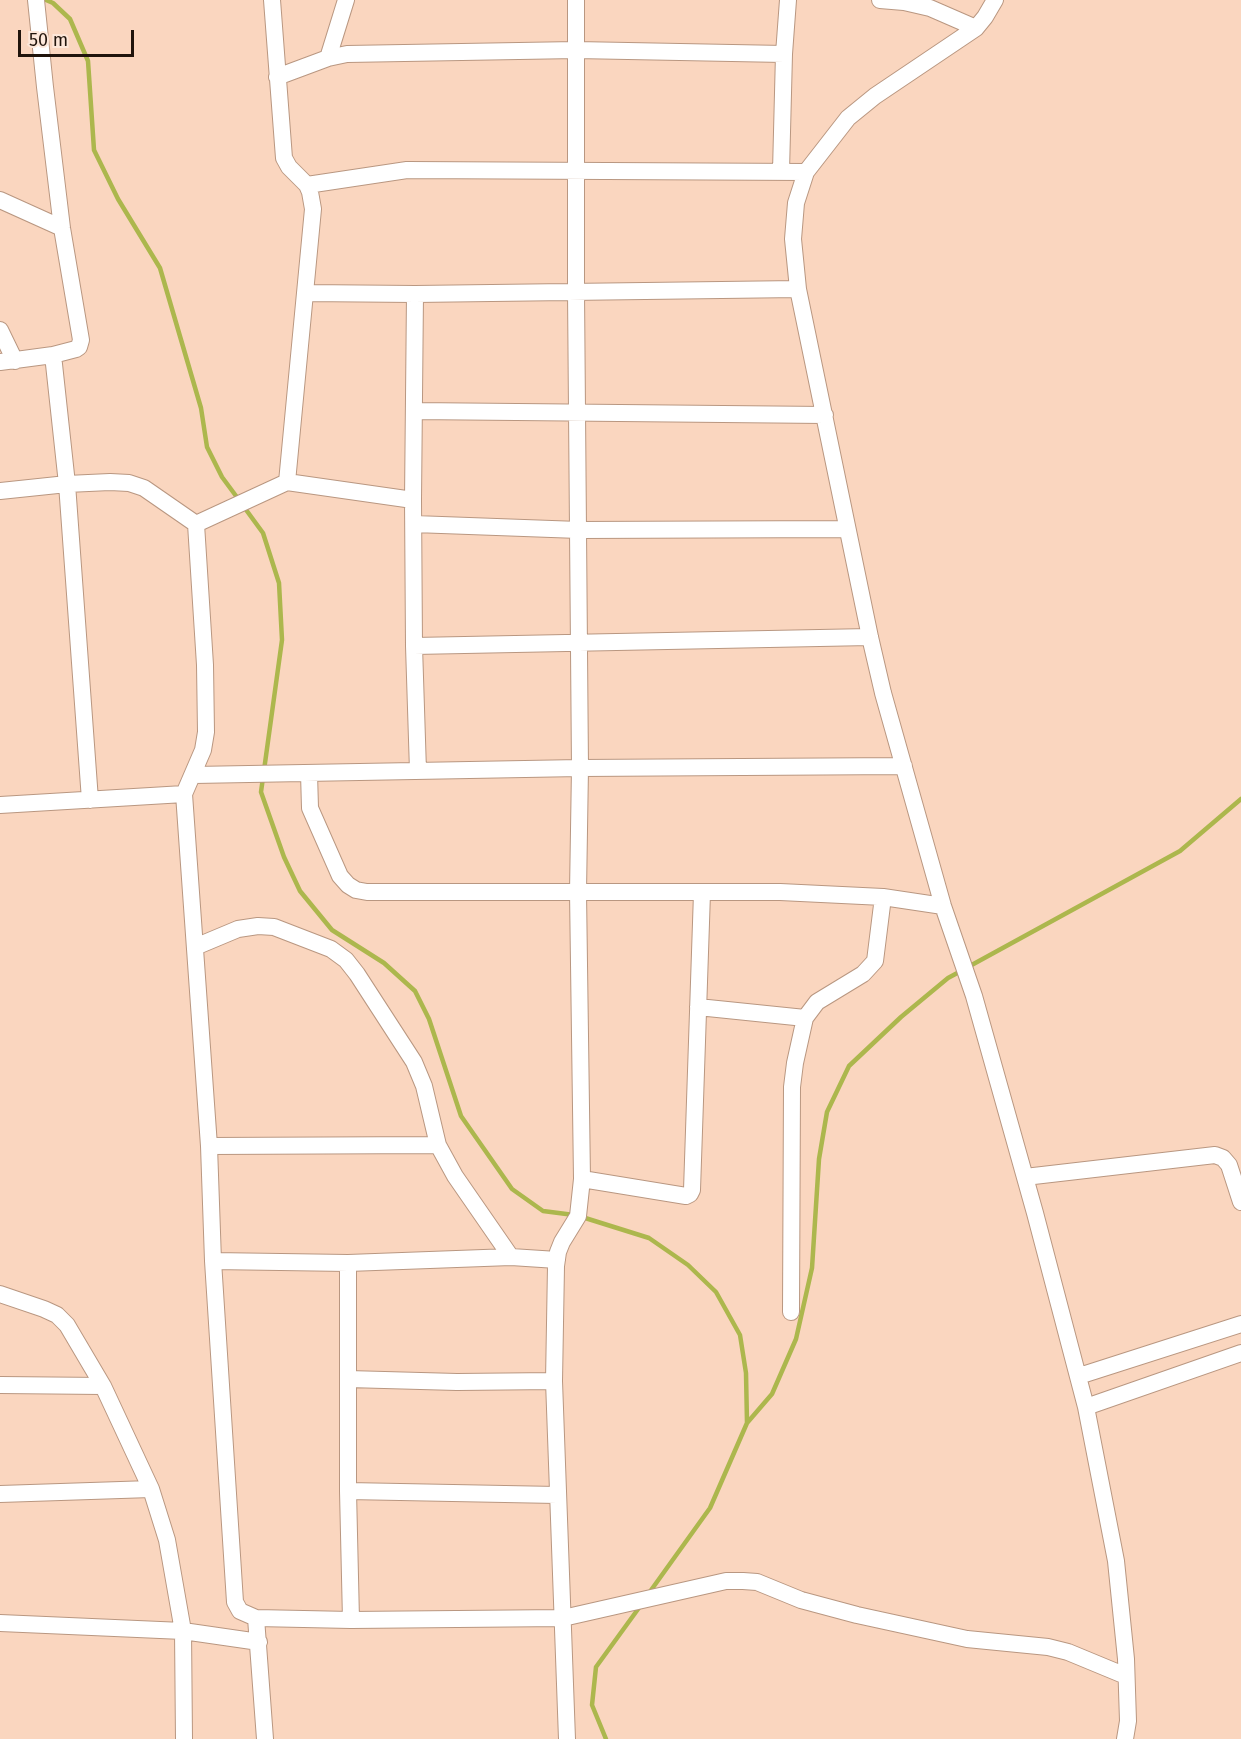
<!DOCTYPE html>
<html>
<head>
<meta charset="utf-8">
<style>
  body { margin:0 }
  #map { position:relative; width:1241px; height:1739px; overflow:hidden; background:#fad6bf; font-family:"Fira Sans",sans-serif }
  canvas { display:block }
  .scale { position:absolute; left:18px; top:30px; width:116px; height:27px; box-sizing:border-box; border:3px solid #20140c; border-top:0; padding-left:8px; font-size:18px; line-height:21px; white-space:nowrap; color:#20140c; -webkit-text-stroke:4px #fde7d9; paint-order:stroke }
</style>
</head>
<body>
<div id="map">
<canvas width="1241" height="1739"></canvas>
<div class="scale">50 m</div>
</div>
<script>
const c = document.querySelector('canvas').getContext('2d');
c.lineJoin = 'round';
function toPath(rows) {
  const path = new Path2D();
  for (const r of rows) {
    path.moveTo(r[0], r[1]);
    for (let i = 2; i < r.length; i += 2) path.lineTo(r[i], r[i + 1]);
  }
  return path;
}
function trace(path, color, width, dash) {
  c.strokeStyle = color;
  c.lineWidth = width;
  c.lineCap = dash ? 'butt' : 'round';
  c.setLineDash(dash || []);
  c.stroke(path);
}
const stream = toPath([
  [46,0,53,3,70,19,88,61,94,150,118,199,160,268,201,408,207,447,222,477,239,500],
  [244,507,263,533,279,583,282,640,261,792,284,857,300,891,332,930,384,963,415,991,429,1019,461,1116,512,1189,543,1211,574,1215],
  [968,967,1180,851,1241,799],
  [582,1217,649,1238,688,1265,716,1292,740,1335,746,1373,747,1423],
  [649,1593,710,1508,747,1423,772,1394,796,1339,812,1268,819,1159,827,1112,849,1066,901,1017,948,978,961,971],
  [606,1739,592,1705,596,1667,641,1605]
]);
const street = toPath([
  [272,0,284,158,289,167,307,185],
  [880,0,904,2,930,8,976,28],
  [995,0,985,17,976,28,875,96,848,118,806,172,796,203,793,239,798,289,870,637,883,693,943,906,974,996,1035,1213,1086,1407,1116,1561,1126,1659,1128,1721,1125,1739],
  [328,58,346,0],
  [277,77,328,58,347,54,576,50,784,54],
  [781,171,784,54,788,0],
  [0,200,62,228],
  [305,293,415,294,798,289],
  [415,294,413,500,414,646,418,771],
  [0,330,15,361],
  [53,355,67,484,90,800],
  [0,362,53,355,76,349,79,347,81,340,62,228,45,87,36,0],
  [414,411,825,415],
  [287,482,413,500],
  [0,491,67,484,110,482,129,483,144,488,196,524],
  [196,524,287,482,313,209,310,192,307,185,407,170,806,172],
  [414,524,579,530,847,529],
  [414,646,870,637],
  [309,773,310,808,340,876,348,885,356,890,367,892,780,892,883,897,943,906],
  [194,775,580,768,904,766],
  [184,794,209,1146,213,1261,235,1602,240,1611,256,1618,351,1620,563,1618,726,1581,743,1581,757,1582,801,1600,857,1615,967,1639,1048,1647,1068,1652,1126,1676],
  [0,805,184,794,203,750,206,732,205,665,196,524],
  [195,947,238,929,258,926,274,927,331,949,346,960,357,974,414,1062,424,1086,438,1145],
  [698,1007,805,1018],
  [209,1146,438,1145,455,1176,511,1257],
  [1025,1177,1215,1155,1223,1158,1229,1165,1241,1202],
  [582,1179,686,1196,690,1194,692,1190,702,893],
  [213,1261,348,1263,511,1257,557,1260],
  [348,1263,348,1491,351,1620],
  [0,1294,44,1309,57,1315,67,1325,103,1386,151,1489,167,1540,183,1631,184,1739],
  [791,1312,792,1087,795,1063,805,1018,817,1002,863,974,875,961,883,897],
  [1079,1376,1241,1324],
  [348,1379,457,1382,554,1381],
  [0,1385,103,1386],
  [1086,1407,1241,1353],
  [348,1491,557,1495],
  [0,1494,151,1489],
  [256,1618,265,1739],
  [0,1623,183,1631,259,1642],
  [567,1739,554,1381,556,1266,558,1252,562,1242,578,1216,582,1179,578,892,580,768,576,292,576,0]
]);
trace(stream, '#acb74d', 4.5);
trace(street, '#b99781', 18);
trace(street, '#fff', 16);
</script>
</body>
</html>
